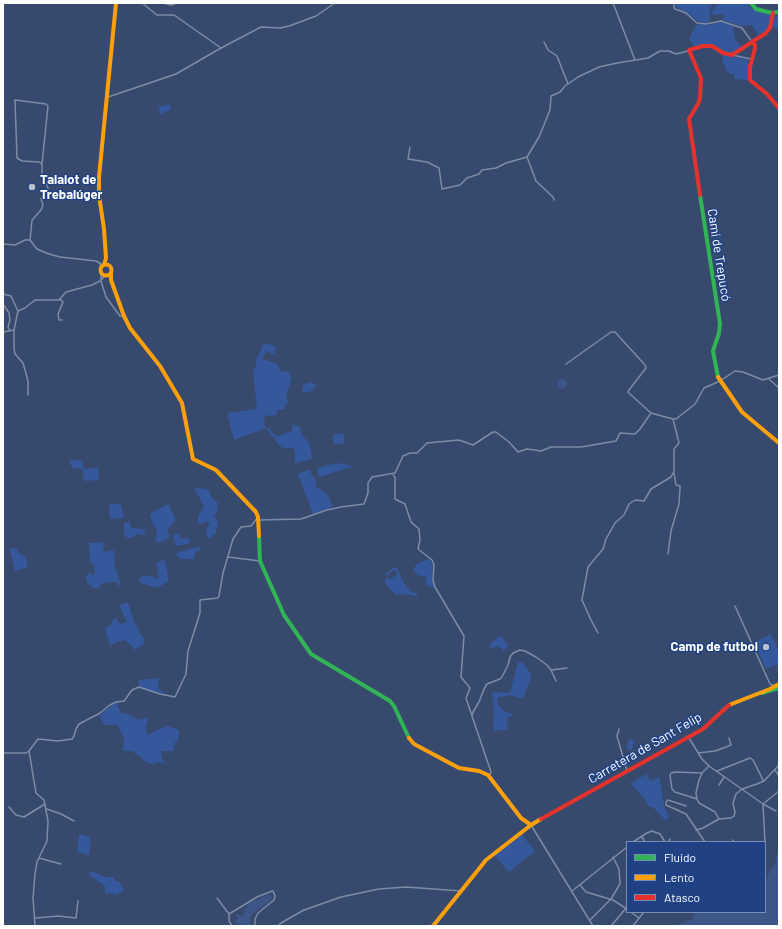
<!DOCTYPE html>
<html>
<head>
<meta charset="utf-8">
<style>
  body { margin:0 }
  #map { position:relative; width:782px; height:929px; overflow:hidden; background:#374a6e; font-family:Barlow,sans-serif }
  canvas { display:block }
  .frame { position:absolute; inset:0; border:4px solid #fff; pointer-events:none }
  .legend { position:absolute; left:626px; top:841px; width:140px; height:72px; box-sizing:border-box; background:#204285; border:1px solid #798eb6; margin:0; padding:5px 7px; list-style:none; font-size:12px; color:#fff }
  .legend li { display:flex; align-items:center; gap:8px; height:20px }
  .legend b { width:20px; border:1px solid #798eb6 }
</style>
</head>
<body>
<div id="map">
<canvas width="782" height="929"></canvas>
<div class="frame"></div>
<ul class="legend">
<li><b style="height:5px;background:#30b455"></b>Fluido</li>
<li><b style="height:5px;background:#ff9f0a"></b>Lento</li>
<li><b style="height:5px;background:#e5322d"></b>Atasco</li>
</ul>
</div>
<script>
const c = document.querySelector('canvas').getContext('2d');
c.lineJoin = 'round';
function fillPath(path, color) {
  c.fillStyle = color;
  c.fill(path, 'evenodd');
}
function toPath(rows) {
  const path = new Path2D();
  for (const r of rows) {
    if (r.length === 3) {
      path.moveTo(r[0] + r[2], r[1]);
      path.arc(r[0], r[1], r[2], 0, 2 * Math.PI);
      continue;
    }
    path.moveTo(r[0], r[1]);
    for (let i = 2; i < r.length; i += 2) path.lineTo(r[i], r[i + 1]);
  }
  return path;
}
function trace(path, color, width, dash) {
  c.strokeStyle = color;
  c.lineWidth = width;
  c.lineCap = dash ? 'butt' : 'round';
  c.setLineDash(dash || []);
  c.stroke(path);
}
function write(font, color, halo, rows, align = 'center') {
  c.font = font + ' Barlow,sans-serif';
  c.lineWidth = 3;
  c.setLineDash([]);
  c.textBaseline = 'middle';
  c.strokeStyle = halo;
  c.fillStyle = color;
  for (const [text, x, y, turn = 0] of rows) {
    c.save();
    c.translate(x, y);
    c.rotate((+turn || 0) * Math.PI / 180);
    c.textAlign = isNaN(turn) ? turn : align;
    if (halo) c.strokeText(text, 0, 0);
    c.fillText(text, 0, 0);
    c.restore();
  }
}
const green = toPath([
  [675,3,711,3,712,4,709,13,710,21,704,23,699,22,689,14,677,8,675,6],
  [717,3,749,3,750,7,754,9,771,15,770,25,766,31,759,36,752,25,747,25,742,26,722,20,722,18,725,18,724,14,713,15,711,13],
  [779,14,779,24,778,27,776,29,772,26,774,18],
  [722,22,733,26,735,39,741,47,732,53,723,52,718,48,711,45,701,44,694,47,689,38,697,24,708,25],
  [723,54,748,60,748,80,734,79,734,74,731,75,725,69,725,65,722,63],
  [169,104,171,109,161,114,158,108],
  [264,343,276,346,275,352,274,355,266,351,262,359,277,364,280,371,288,372,292,378,286,395,289,404,285,405,285,409,278,410,276,415,268,416,265,415,264,424,266,428,268,427,273,434,278,436,292,431,292,424,300,427,301,433,310,445,312,458,308,460,295,463,295,451,293,448,283,448,279,445,266,428,234,440,227,413,257,409,253,371,257,366,255,362],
  [311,382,316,385,315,388,308,393,302,391,302,389,304,384],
  [343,433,345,441,343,444,335,444,333,442,333,435],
  [69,459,83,461,83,469,98,467,99,480,84,481,82,469,72,468],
  [338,463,352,466,352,467,319,477,317,468],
  [308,470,310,470,312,476,315,478,316,487,327,494,333,507,313,514,298,474],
  [194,487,209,490,211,497,218,503,217,511,214,516,218,521,216,533,209,539,206,534,207,527,210,525,207,521,201,524,197,523,199,515,204,507,199,496,195,492],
  [109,504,121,504,124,518,110,519],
  [168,504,176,520,167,530,170,537,160,543,155,541,157,529,153,525,150,514],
  [130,522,131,528,136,528,144,530,146,535,136,534,132,538,127,538,124,533,124,523],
  [178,533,182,539,189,538,190,540,188,544,176,546,173,535],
  [105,542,103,548,104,552,114,550,115,566,121,586,119,586,117,582,109,582,101,584,99,588,93,588,88,583,86,579,88,573,95,575,94,564,90,562,89,543],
  [200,546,201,550,195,552,194,559,185,559,177,557,177,553],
  [16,548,19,554,25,556,28,567,15,571,10,549],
  [429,559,433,565,432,580,435,587,432,588,426,585,425,583,427,577,417,575,413,569,418,563],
  [165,560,169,581,157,588,138,582,140,577,145,575,159,579,156,562],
  [394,567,397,568,404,583,410,591,418,594,417,596,404,594,396,595,388,587,385,582,386,578,391,579,397,574,396,571,394,570,386,576,385,574],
  [125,603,128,603,135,624,139,629,140,634,144,639,144,644,134,650,132,646,125,640,117,642,110,646,105,629,112,624,111,621,116,618,120,624,127,622,119,605],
  [771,634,779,653,779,664,766,669,754,642],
  [500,636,503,637,506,644,509,644,507,647,503,652,503,649,496,646,491,649,489,645],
  [518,662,523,663,527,669,532,674,523,699,511,695,497,698,498,701,497,704,504,711,514,715,508,718,506,721,508,724,507,726,508,729,494,731,493,724,494,713,492,692,510,693],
  [159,678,158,688,168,695,139,687,139,680],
  [116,702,119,702,117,706,119,708,121,713,128,714,139,720,148,717,147,725,145,728,147,735,167,726,179,730,178,741,175,742,173,751,161,751,162,758,165,764,159,762,155,762,155,765,147,763,143,759,132,751,123,751,124,739,117,723,115,725,105,725,99,716],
  [629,739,634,740,632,750,626,749],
  [647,774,650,781,659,777,664,805,669,817,665,820,654,808,648,806,645,799,630,783],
  [79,834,91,837,89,855,77,852],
  [521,834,535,851,509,872,494,855],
  [92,872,97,873,104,877,112,877,116,881,119,881,124,890,116,895,111,893,105,894,105,886,89,875,89,873]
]);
const water = toPath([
  [562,384,5],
  [779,847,779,926,662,926,675,925,692,920,696,912,765,912,765,884,770,870,776,862,776,858],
  [270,894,272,899,270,901,256,911,256,912,253,913,250,918,251,926,237,926,236,921,238,917,236,916,236,914,242,916,249,903]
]);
const street = toPath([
  [142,3,157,15,174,15,221,48],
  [163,3,171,5,177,3],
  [613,3,635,60],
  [674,3,674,8,675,9,686,13,697,23,706,24,721,21,742,28,752,42],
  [544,42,548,50,557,56,568,84],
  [732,55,751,59],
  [108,97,176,74,221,48,261,27,280,28,289,26,316,16,335,3],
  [410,147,408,159,427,162,439,168,442,189,460,185,467,178,479,174,482,170,496,168,506,163,527,157,539,137,550,110,551,96,560,92,565,86,578,77,599,67,617,63,648,58,660,51,669,51,676,54,688,51],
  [527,157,536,181,553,197,554,200],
  [30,240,32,220,41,210,43,205,41,199,48,188,42,173,42,164,48,106,46,104,15,100,17,158,22,161,39,162,42,164],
  [30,240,37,249,49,254,60,257,96,261,103,265],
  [3,244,15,245,25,240,30,240],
  [100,264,101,269],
  [101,273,101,281,106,297,120,316,124,316],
  [3,294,11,296,18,311],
  [60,299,63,302,58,314,59,320,62,320],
  [3,304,9,313,10,320,8,327,10,331],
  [18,311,25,308,35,300,59,300,66,292,92,285,100,281,105,276],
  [18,311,14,330,14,348,15,354,23,363,25,370,28,381,28,395],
  [3,332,14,330],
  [566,364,611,332,615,332,645,365,646,368,629,390,628,392,630,394,651,413,673,419,676,419,695,404,704,388,720,381,735,371,743,372,763,380,779,375],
  [769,379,779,388],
  [393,475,395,477,395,499,405,504,411,522,419,529,420,540,418,549,432,560,434,565,433,580,435,587,464,636,461,677,470,688,466,698,472,716],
  [259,520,301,519,327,510,341,507,364,504,368,493,368,483,372,477,395,473,403,456,410,453,417,453,427,443,459,440,473,445,493,432,496,432,509,442,518,452,527,449,541,451,551,447,581,447,616,441,620,433,635,434,640,429,651,413],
  [668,554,671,531,679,504,680,488,680,486,676,485,674,473],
  [228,557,260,561],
  [735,606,770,684,774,686],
  [598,633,591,620,582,600,588,567,603,549,606,539,615,523,624,515,629,504,635,500,644,501,651,489,671,477,674,471,674,449,679,443,673,419],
  [551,670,556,681],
  [619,729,617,736,627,771],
  [689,738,702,759,709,766,763,804,776,811],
  [29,751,36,793,44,800,48,821,47,841,37,862,35,874,33,898,35,926],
  [3,753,26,753,29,751,38,739,58,741,72,739,74,736,76,729,79,724,100,713,110,705,116,702,124,701,132,690,139,687,160,694,175,697,186,674,188,651,200,613,200,600,218,598,219,596,223,573,233,539,241,527,251,526,258,517],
  [698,753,715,751,726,747,731,745,729,738],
  [709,766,702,773,699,780,696,793,697,799,699,803,715,812,719,819],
  [775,770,779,776],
  [717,771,750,758,753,760,763,780],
  [489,775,491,773,490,769,472,716,473,712,479,702,484,689,487,684,500,679,502,677,508,665,510,657,513,653,520,650,525,651,536,657,547,665,551,670,567,668],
  [719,785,724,777],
  [697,799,675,792,672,789,670,775,671,773,675,772,702,773],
  [686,806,668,800,666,802,666,805,686,814,705,842],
  [9,807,16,815,24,817,45,804],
  [47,809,61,814,74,821],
  [531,825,593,926],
  [696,830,703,828,719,819,731,818,734,816,735,812,733,803,736,794,742,789,757,784,764,781,779,765],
  [642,837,645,842],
  [633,842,647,833,652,831,660,834,665,842],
  [668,842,670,839],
  [733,842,733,840],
  [765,842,763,804,779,791],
  [39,858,61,864],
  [580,885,586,892,613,900,627,909],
  [572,891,627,847],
  [217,898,229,914],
  [631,912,639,918],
  [229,914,257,897,272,891,273,891,275,896,274,900,258,913,255,919,255,926],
  [229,914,229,921,232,926],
  [35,918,58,916,76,918,78,901],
  [590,920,611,899,620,884,619,869,613,857],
  [278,926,281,923,304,910,327,902,341,897,379,889,406,887,461,891],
  [611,926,627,907],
  [633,926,644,912]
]);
const fast = toPath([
  [751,3,756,9,772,13,779,12],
  [700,195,720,324,719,333,713,351,718,377],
  [259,536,260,561,284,615,311,654,390,701,394,706,409,738],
  [762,693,779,688]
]);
const slow = toPath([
  [106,270,5.5],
  [104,265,106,258,104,229,99,195,99,177,116,3],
  [111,274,111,280,124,316,130,328,160,366,182,403,193,459,216,470,256,512,258,517,259,536],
  [718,377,742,412,779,443],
  [729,705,770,689,779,684],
  [409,738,414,744,459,768,479,771,488,775,521,818,531,825],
  [433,926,486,860,531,825,541,819]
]);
const jam = toPath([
  [752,42,755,45,755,48,750,67,750,80,767,94,779,108],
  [700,195,689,119,698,104,700,98,701,78,689,50,703,46,710,46,714,47,723,53,732,55,766,33,770,28,773,13],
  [541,819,703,729,729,705]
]);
const markers = [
  [32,187,4,"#b9c0cc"],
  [766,647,4,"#b9c0cc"]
];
const poiNames = [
  ["Talaiot de",40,180],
  ["Trebalúger",40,195],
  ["Camp de futbol",758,647,"right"]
];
const streetNames = [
  ["Camí de Trepucó",719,255,81],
  ["Carretera de Sant Felip",645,748,-30]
];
fillPath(green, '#34589b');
fillPath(water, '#3d5687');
trace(street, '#7d8ba4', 1.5);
trace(fast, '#30b455', 4);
trace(slow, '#ff9f0a', 4);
trace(jam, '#e5322d', 4);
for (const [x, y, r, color] of markers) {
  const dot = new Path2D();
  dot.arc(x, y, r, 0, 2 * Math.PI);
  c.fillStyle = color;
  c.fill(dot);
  trace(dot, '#204285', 1.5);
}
write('bold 13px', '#fff', '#204285', poiNames, 'left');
write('13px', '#fff', '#204285', streetNames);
</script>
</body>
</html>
